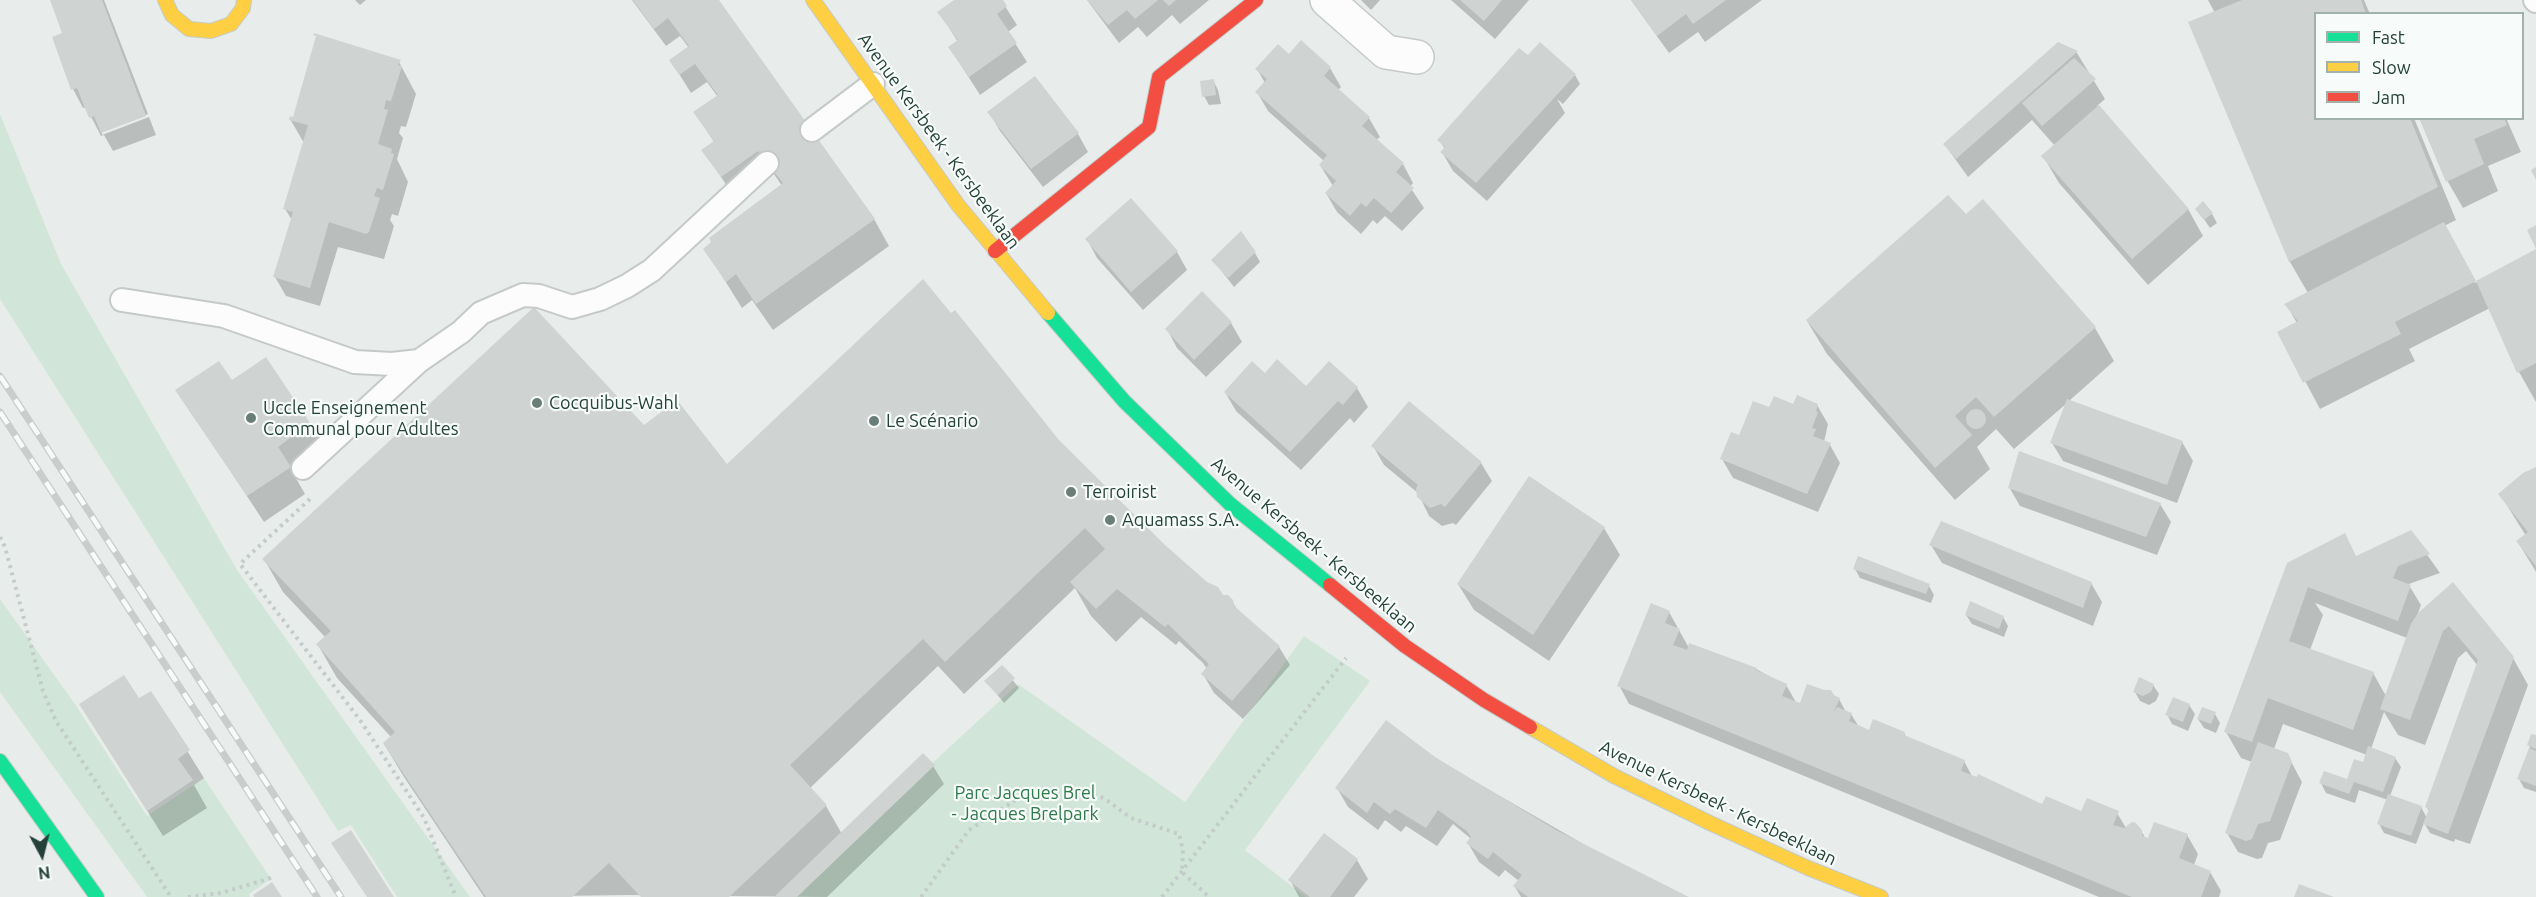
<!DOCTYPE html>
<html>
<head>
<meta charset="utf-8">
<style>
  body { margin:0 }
  #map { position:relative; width:2536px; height:897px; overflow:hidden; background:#e8edeb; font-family:Ubuntu,sans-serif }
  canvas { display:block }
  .legend { position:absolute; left:2314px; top:12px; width:210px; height:108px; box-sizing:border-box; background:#f7fbf9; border:2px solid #a3b1ad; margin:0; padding:8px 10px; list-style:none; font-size:18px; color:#24423a }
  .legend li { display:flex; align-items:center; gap:12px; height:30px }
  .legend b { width:30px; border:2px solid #a3b1ad }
  .north { position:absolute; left:12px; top:825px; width:60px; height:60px; -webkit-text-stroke:4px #f7fbf9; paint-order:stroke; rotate:173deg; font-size:16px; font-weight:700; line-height:24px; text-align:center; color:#24423a }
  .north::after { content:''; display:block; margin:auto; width:21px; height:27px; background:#24423a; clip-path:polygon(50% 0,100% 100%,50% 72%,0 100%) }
</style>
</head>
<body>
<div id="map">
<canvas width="2536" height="897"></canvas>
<ul class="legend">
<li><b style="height:8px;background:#16e098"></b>Fast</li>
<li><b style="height:8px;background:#ffcf43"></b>Slow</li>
<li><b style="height:8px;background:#f24e42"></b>Jam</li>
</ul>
<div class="north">N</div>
</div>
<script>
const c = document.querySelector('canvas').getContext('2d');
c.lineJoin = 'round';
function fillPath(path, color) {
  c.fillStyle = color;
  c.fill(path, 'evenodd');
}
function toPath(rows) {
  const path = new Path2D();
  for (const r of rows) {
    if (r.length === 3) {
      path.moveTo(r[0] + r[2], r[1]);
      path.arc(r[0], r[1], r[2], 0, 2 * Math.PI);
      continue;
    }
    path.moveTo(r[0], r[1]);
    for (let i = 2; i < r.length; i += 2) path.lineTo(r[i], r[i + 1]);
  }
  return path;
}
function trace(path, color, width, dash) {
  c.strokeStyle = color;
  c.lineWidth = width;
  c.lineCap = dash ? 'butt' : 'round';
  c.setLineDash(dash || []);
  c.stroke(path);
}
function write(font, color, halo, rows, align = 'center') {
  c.font = font + ' Ubuntu,sans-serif';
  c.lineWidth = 4.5;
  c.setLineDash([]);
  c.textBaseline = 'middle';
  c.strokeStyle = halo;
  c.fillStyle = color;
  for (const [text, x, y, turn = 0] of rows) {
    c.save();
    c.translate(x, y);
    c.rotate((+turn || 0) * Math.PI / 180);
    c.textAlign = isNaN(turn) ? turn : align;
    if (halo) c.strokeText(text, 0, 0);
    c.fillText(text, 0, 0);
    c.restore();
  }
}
const green = toPath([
  [0,114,61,264,237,570,470,897,397,897,351,825,338,831,0,299],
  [0,599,75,704,147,816,204,778,271,879,249,894,250,897,147,897,0,692],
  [1304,636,1370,681,1245,850,1306,897,787,897,1018,684,1185,802]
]);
const shadow = toPath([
  [51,0,104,0,148,114,102,131,102,135,149,117,156,135,113,151,104,135,101,136,86,107,83,108,73,89,64,34],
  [355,0,366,0,360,5],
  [632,0,717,0,874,219,889,246,773,330,752,300,742,308,705,249,782,186,770,168,733,195,703,150,714,142,695,113,718,97,707,82,691,93,671,61,689,48,680,36,666,46],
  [956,0,1001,0,1017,25,1008,32,1027,62,980,95,950,48,958,42,939,12],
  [1087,0,1209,0,1180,24,1172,15,1147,37,1138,27,1119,43],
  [1361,0,1380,0,1371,10],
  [1451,0,1529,0,1495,39],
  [1631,0,1762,0,1705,42,1698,32,1669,53],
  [2208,0,2364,0,2370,14,2316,14,2316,118,2414,118,2456,220,2444,226,2475,283,2536,250,2536,402,2519,372,2490,308,2409,349,2415,361,2320,409,2279,332,2297,323,2286,304,2308,293,2290,262,2190,23,2215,13],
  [2059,44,2077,53,2105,99,2097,106,2188,209,2203,236,2148,285,2059,183,2043,156,2055,146,2032,120,1968,177,1945,145],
  [1289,56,1330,68,1341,87,1338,90,1369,118,1380,137,1376,140,1403,164,1413,183,1410,187,1424,208,1402,231,1385,216,1377,224,1373,220,1361,234,1337,212,1326,193,1333,186,1320,165,1324,161,1268,111,1257,92,1265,83,1257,69],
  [398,60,416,94,406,127,401,126,399,133,403,138,397,159,408,182,398,216,392,214,390,220,394,226,384,259,338,247,320,306,286,296,275,277,292,220,285,209,304,143,290,119],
  [1575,75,1580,84,1563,104,1557,99,1565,113,1487,201,1453,171,1442,152,1445,149,1439,140],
  [1213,80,1218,90,1221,104,1209,105,1204,96],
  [989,112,1078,134,1088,152,1043,187,1000,131],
  [2421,118,2506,118,2521,152,2488,166,2498,191,2463,208,2448,182],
  [2197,209,2212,214,2217,223,2210,228],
  [1966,216,2095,328,2114,361,2069,401,2182,442,2193,461,2177,503,2063,461,2052,443,2067,403,2014,449,1996,429,1977,447,1990,469,1955,500,1827,354,1807,321],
  [1087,239,1177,252,1187,270,1143,310,1097,258],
  [1255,253,1260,262,1234,287,1213,260],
  [955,312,1058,441,1163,545,1222,597,1232,601,1238,611,1279,647,1290,665,1243,719,1214,693,1203,674,1207,669,1203,663,1179,641,1176,645,1141,617,1116,642,1091,616,1075,588,964,694,938,666,810,788,826,806,842,834,933,766,944,784,827,897,629,895,484,897,404,777,384,744,391,737,337,678,318,645,326,638,283,592,264,559,644,427,727,466],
  [1231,323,1242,342,1206,377,1177,348,1167,329],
  [1329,363,1357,388,1368,407,1354,423,1350,418,1301,470,1236,411,1225,392,1265,375,1306,388],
  [232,382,309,424,324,450,293,473,305,494,264,522,177,390],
  [1817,405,1828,424,1824,442,1830,445,1840,463,1818,512,1733,478,1722,459,1740,437,1770,409],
  [1373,446,1481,463,1492,481,1456,525,1453,523,1442,526,1429,516,1418,493,1384,465],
  [2536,468,2536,572,2518,542,2526,536,2500,494],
  [1530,478,1604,528,1620,555,1549,661,1474,610,1458,584],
  [2009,487,2160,504,2171,522,2157,555,2020,506],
  [2411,532,2440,573,2406,585,2410,587,2421,605,2417,616,2453,584,2513,658,2528,685,2470,844,2455,839,2454,842,2430,833,2424,823,2416,844,2384,833,2379,824,2388,800,2359,790,2355,803,2326,793,2321,783,2348,781,2364,764,2367,755,2283,724,2274,749,2287,754,2302,782,2280,840,2268,843,2262,858,2257,859,2238,852,2227,833,2252,762,2241,758,2226,732,2283,577,2357,558],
  [2315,603,2407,638,2386,696,2373,673,2310,650,2323,615],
  [2466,651,2478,666,2427,807,2429,812,2427,818,2421,807,2390,796,2401,767,2395,758,2371,749,2384,712,2398,735,2425,745,2458,658],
  [1931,545,2091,583,2102,602,2093,626,1942,563],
  [1855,569,1929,586,1934,595,1931,603,1860,578],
  [1669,612,1689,648,1756,669,1786,685,1797,704,1834,697,1839,699,1846,712,1851,714,1859,727,1870,732,1904,733,1906,737,1964,761,1973,778,2043,806,2082,813,2117,813,2126,828,2141,831,2146,839,2187,835,2198,854,2194,865,2210,872,2221,891,2219,897,2099,897,1629,704,1619,685],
  [1966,615,2003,617,2008,626,2004,637,1972,624],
  [1002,667,1019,688,1004,703,986,681],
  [2153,685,2159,694,2156,701,2149,705,2140,701,2135,692],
  [151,693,204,778,194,785,207,808,163,836,81,705,138,700],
  [2189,705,2195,714,2188,731,2172,724,2167,714],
  [2215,714,2220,723,2216,733,2204,728,2198,719],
  [2536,737,2536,792,2524,788,2519,779,2530,748,2529,745],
  [1434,758,1618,864,1685,897,1521,897,1515,887,1519,881,1505,870,1499,877,1479,862,1468,843,1470,838,1453,824,1437,846,1406,826,1401,832,1385,820,1378,830,1348,807,1337,788],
  [1324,835,1357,860,1368,879,1354,897,1299,897,1290,880]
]);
const building = toPath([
  [50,0,102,0,146,116,101,133,94,116,89,118,77,88,71,90,52,37,62,33],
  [633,0,719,0,875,219,756,304,736,274,726,282,703,249,711,242,709,238,783,183,758,151,721,177,701,150,714,141,693,112,718,95,695,64,679,75,669,60,689,46,668,18,654,29],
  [954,0,1003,0,1007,6,997,14,1017,43,969,77,948,47,958,40,937,12],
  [1087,0,1158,0,1135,19,1127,10,1108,25],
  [1163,0,1176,0,1169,6],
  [1460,0,1502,0,1484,21],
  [1631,0,1726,0,1693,24,1686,14,1657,36],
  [2242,0,2361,0,2366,14,2316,14,2316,118,2410,118,2438,187,2289,262,2188,22],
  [314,33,401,60,398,65,402,66,391,101,386,100,384,109,388,110,378,144,392,149,391,153,394,154,383,190,377,188,374,196,380,198,369,232,366,234,329,222,310,288,273,277,293,212,283,209,308,125,289,120,290,116,293,117,316,36,313,35],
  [1301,40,1331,67,1324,76,1370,117,1362,126,1404,163,1396,172,1414,188,1391,213,1374,198,1366,207,1361,203,1350,216,1325,193,1336,181,1319,165,1327,155,1255,92,1267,79,1255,69,1278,44,1289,54],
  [1540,42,1576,74,1476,183,1440,152,1445,147,1437,140,1519,48,1528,55],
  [2058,42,2078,51,1956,159,1943,144],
  [2074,58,2096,79,2042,126,2022,103],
  [1035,76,1079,133,1031,169,987,112],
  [1214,79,1216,95,1202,97,1200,81],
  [2099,105,2189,209,2132,259,2041,156],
  [2419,118,2504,118,2507,125,2474,139,2484,164,2446,182],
  [2536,167,2536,180,2531,170],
  [1948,195,1966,214,1983,199,2096,327,1994,417,1976,397,1955,416,1972,435,1935,468,1806,320],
  [1131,198,1178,251,1131,292,1085,239],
  [2203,201,2213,213,2204,220,2195,209],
  [2444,222,2476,281,2395,322,2401,334,2303,383,2277,332,2298,321,2284,304],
  [2536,225,2536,363,2517,373,2476,281,2536,249,2527,230],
  [1241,231,1256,252,1228,278,1211,260],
  [923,279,951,313,955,310,1059,440,1164,544,1207,582,1218,587,1223,595,1228,595,1233,600,1234,606,1280,646,1232,701,1201,674,1209,664,1168,624,1165,627,1117,589,1096,609,1070,582,1105,549,1085,528,945,662,923,639,790,765,827,805,729,897,641,897,609,863,572,897,486,897,383,743,395,732,316,644,331,631,262,559,534,307,644,425,677,400,727,464],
  [1202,291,1232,322,1194,360,1165,329],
  [266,357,310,423,278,447,291,467,247,496,175,390,219,361,232,380],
  [1277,359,1306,386,1329,361,1358,387,1343,405,1338,401,1290,452,1224,392,1252,361,1265,373],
  [1797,395,1818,404,1816,411,1818,412,1812,428,1816,429,1813,436,1831,443,1807,494,1720,459,1731,432,1739,435,1753,401,1769,407,1774,396,1793,404],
  [2067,399,2183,441,2167,485,2050,443],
  [1409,401,1482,462,1445,507,1441,504,1430,508,1417,497,1416,488,1418,485,1371,446],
  [1976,419,10],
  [2019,451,2161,503,2146,537,2008,488],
  [2536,467,2536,566,2516,541,2528,532,2498,494,2523,473],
  [1529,476,1605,527,1533,635,1457,584],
  [1941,521,2092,582,2083,608,1929,545],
  [2411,530,2430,554,2398,566,2393,578,2411,585,2398,621,2308,587,2289,641,2374,672,2353,730,2268,698,2252,742,2224,732,2287,563,2345,533,2356,556],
  [1858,556,1930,584,1926,594,1853,569],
  [2453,582,2514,657,2448,834,2423,824,2429,809,2425,807,2478,660,2449,626,2443,631,2410,720,2380,709,2411,624,2418,613],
  [1970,601,2004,616,1999,629,1965,615],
  [1651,603,1670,611,1665,623,1680,629,1673,645,1687,650,1689,643,1757,668,1756,670,1787,684,1782,696,1800,703,1807,684,1824,690,1831,690,1834,695,1840,698,1833,713,1837,707,1852,713,1849,721,1869,730,1873,719,1905,732,1904,735,1965,760,1961,771,1977,777,1978,774,2042,804,2046,796,2081,811,2087,798,2119,811,2113,825,2124,828,2132,822,2136,823,2142,830,2142,836,2148,838,2154,822,2188,834,2179,858,2211,871,2201,897,2132,897,1617,686],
  [1002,665,1015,678,998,695,984,681],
  [124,675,139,698,151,691,190,750,178,759,193,780,147,811,79,704],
  [2139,677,2154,684,2151,692,2143,696,2133,692],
  [2173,697,2190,704,2183,722,2165,715],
  [2202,707,2216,712,2211,724,2197,719],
  [1386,720,1435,757,1556,830,1689,897,1528,897,1513,886,1522,875,1493,852,1488,859,1466,843,1471,837,1467,831,1438,810,1426,828,1395,809,1390,814,1374,802,1367,813,1335,788],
  [2531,734,2536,735,2536,749,2527,745],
  [2258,742,2288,753,2292,762,2270,821,2258,824,2252,839,2246,841,2225,833],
  [2368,746,2396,757,2383,792,2354,782,2349,794,2319,783,2324,771,2347,779,2354,759,2363,762],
  [2529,748,2536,751,2536,786,2517,779],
  [923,753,935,765,797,897,774,897],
  [2388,794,2422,806,2411,836,2377,824],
  [351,830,394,897,367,897,331,843],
  [1324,833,1358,859,1330,897,1310,897,1288,880],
  [272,882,282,897,254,897,253,895],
  [2299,884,2334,897,2294,897]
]);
const path = toPath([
  [310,499,240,564,360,720,424,818,456,897],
  [0,537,5,547,43,691,56,721,171,897],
  [188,897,221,893,274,877],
  [921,897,969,830,1017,799,1068,789,1104,798,1131,818,1179,834,1183,850,1182,872,1209,897],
  [1162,897,1346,658]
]);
const lane = toPath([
  [2535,0,2536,1],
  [812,130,873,84],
  [122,300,224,316,355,362,392,364,419,361],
  [303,468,419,361,461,332,481,313,523,295,539,296,572,307,600,299,627,286,652,270,767,163]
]);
const street = toPath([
  [1327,0,1386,52,1417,57]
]);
const fast = toPath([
  [1048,313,1124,401,1230,504,1330,585],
  [0,761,97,897]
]);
const slow = toPath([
  [165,0,172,15,189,29,211,31,231,24,243,8,244,0],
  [813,0,958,205,1048,313],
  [1530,727,1614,776,1712,824,1808,868,1881,897]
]);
const jam = toPath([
  [995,251,1149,127,1159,77,1256,0],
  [1330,585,1405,646,1484,700,1530,727]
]);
const rail = toPath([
  [0,376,341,897],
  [0,412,317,897]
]);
const markers = [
  [537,403,6,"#697e78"],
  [251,418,6,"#697e78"],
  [874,421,6,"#697e78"],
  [1071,492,6,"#697e78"],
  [1110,520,6,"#697e78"]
];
const streetNames = [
  ["Avenue Kersbeek - Kersbeeklaan",939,141,54],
  ["Avenue Kersbeek - Kersbeeklaan",1314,545,40],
  ["Avenue Kersbeek - Kersbeeklaan",1718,803,26]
];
const poiNames = [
  ["Cocquibus-Wahl",549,403],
  ["Uccle Enseignement",263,408],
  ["Communal pour Adultes",263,429],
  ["Le Scénario",886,421],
  ["Terroirist",1083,492],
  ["Aquamass S.A.",1122,520]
];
const parkNames = [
  ["Parc Jacques Brel",1025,793],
  ["- Jacques Brelpark",1025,814]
];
fillPath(green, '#d1e6d8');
fillPath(shadow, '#0003');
fillPath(building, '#cfd4d2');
trace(lane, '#c5cac8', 26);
trace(street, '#c5cac8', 36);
trace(fast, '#c3cbc8', 16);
trace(slow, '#c3cbc8', 16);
trace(jam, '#c3cbc8', 16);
trace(path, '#c3ccca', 4, [3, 4.5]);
trace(lane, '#fcfcfc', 22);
trace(street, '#fcfcfc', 33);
trace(fast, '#16e098', 14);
trace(slow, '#ffcf43', 14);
trace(jam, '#f24e42', 14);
trace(rail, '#c9cdcc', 7);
trace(rail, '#f7fbf9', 4.5, [14]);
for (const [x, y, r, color] of markers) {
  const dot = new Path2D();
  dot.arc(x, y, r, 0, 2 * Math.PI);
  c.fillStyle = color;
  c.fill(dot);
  trace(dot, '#f7fbf9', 2);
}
write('18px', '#24423a', '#f7fbf9', streetNames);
write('18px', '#24423a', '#f7fbf9', poiNames, 'left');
write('18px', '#2d7a4b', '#f7fbf9', parkNames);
</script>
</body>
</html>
